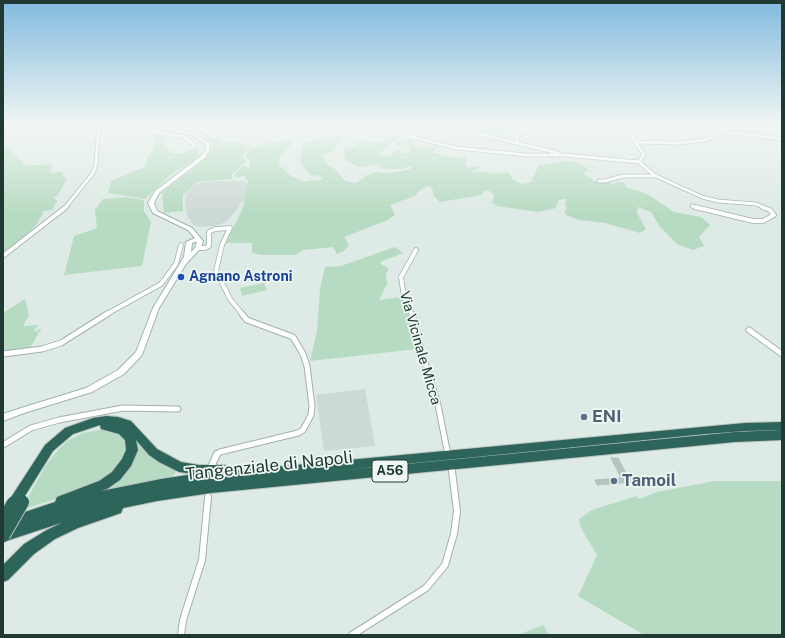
<!DOCTYPE html>
<html>
<head>
<meta charset="utf-8">
<style>
  body { margin:0 }
  #map { position:relative; width:785px; height:638px; overflow:hidden; background:#deeae5; font-family:"Public Sans",sans-serif }
  canvas { display:block }
  .frame { position:absolute; inset:0; border:4px solid #203933; pointer-events:none }
</style>
</head>
<body>
<div id="map">
<canvas width="785" height="638"></canvas>
<div class="frame"></div>
</div>
<script>
const c = document.querySelector('canvas').getContext('2d');
c.lineJoin = 'round';
function fillPath(path, color) {
  c.fillStyle = color;
  c.fill(path, 'evenodd');
}
function toPath(rows) {
  const path = new Path2D();
  for (const r of rows) {
    path.moveTo(r[0], r[1]);
    for (let i = 2; i < r.length; i += 2) path.lineTo(r[i], r[i + 1]);
  }
  return path;
}
function trace(path, color, width, dash) {
  c.strokeStyle = color;
  c.lineWidth = width;
  c.lineCap = dash ? 'butt' : 'round';
  c.setLineDash(dash || []);
  c.stroke(path);
}
function write(font, color, halo, rows, align = 'center') {
  c.font = font + ' "Public Sans",sans-serif';
  c.lineWidth = 3.5;
  c.setLineDash([]);
  c.textBaseline = 'middle';
  c.strokeStyle = halo;
  c.fillStyle = color;
  for (const [text, x, y, turn = 0] of rows) {
    c.save();
    c.translate(x, y);
    c.rotate((+turn || 0) * Math.PI / 180);
    c.textAlign = isNaN(turn) ? turn : align;
    if (halo) c.strokeText(text, 0, 0);
    c.fillText(text, 0, 0);
    c.restore();
  }
}
const built = toPath([
  [212,181,242,181,248,184,245,201,242,201,238,208,226,222,215,226,201,227,193,225,188,217,185,203,186,193,196,184],
  [365,389,375,446,324,451,316,395]
]);
const green = toPath([
  [452,125,505,125,502,138],
  [194,130,204,131,221,142,236,142,251,146,242,156,246,162,232,174,232,179,197,182,183,195,183,211,164,213,162,193,201,163,210,154,213,144,208,139],
  [152,132,168,135,164,143,171,153,179,154,198,148,199,156,168,177,145,199,108,193,111,181,145,167,148,157,154,147],
  [398,136,400,136,380,153,380,155,388,156,388,158,392,157,391,155,397,150,402,151,403,153,409,153,410,149,407,144,401,145,394,144,398,141,404,142,410,137,418,139,412,144,421,148,442,145,438,146,433,152,435,153,456,158,467,156,465,164,468,168,482,166,470,173,483,172,493,174,507,172,514,180,522,184,531,182,539,165,568,161,581,164,592,172,586,171,584,174,594,181,610,182,612,185,618,182,625,183,627,188,639,191,649,195,674,212,701,217,710,225,699,237,704,246,693,250,677,244,660,227,651,212,638,207,637,213,646,229,640,233,605,223,580,220,568,216,565,214,565,210,567,208,565,205,566,199,559,200,556,208,538,212,497,206,492,203,494,195,488,190,483,192,483,194,480,195,440,202,434,196,432,188,428,186,420,190,415,196,390,205,395,215,388,220,344,237,349,245,344,251,337,254,333,247,304,250,295,255,262,255,252,253,252,244,251,243,226,243,243,208,248,182,245,176,239,177,234,176,243,165,248,168,250,167,250,162,245,155,250,150,270,142,295,140,280,157,279,165,290,175,303,182,312,180,314,181,323,179,319,175,312,176,302,165,300,159,303,142,334,137,341,137,342,140,333,151,324,155,324,161,328,165,336,170,345,181,356,183,367,175,377,172,390,173,411,169,412,166,409,166,403,169,383,169,378,164,359,167,345,160,344,150,359,145,352,142,359,140,381,142],
  [3,144,7,146,26,166,52,164,50,173,63,172,63,177,67,179,58,195,54,197,57,201,52,210,44,211,37,224,32,229,33,232,3,254],
  [126,197,144,200,144,211,151,222,142,266,64,275,74,236,97,228,95,210,103,199],
  [395,247,403,253,380,262,381,264,388,268,388,270,386,273,387,284,379,300,403,297,409,310,417,349,310,361,317,331,320,289,325,267,341,266],
  [264,283,267,290,242,296,240,288],
  [25,299,29,315,23,326,38,325,34,330,36,332,42,327,30,348,3,352,3,313],
  [103,429,122,434,129,447,122,465,94,487,21,510,46,465,59,449,67,441,83,433],
  [136,440,176,470,175,474,171,477,101,490,136,444],
  [715,481,782,481,782,635,644,635,578,596,597,555,581,528,579,519,592,510,636,496,639,499,657,492],
  [543,625,549,635,518,635]
]);
const building = toPath([
  [611,458,618,458,628,477,631,477,634,482,597,485,595,480,621,478,611,458]
]);
const streetFar3 = toPath([
  [205,125,199,128,215,138],
  [300,125,313,126,308,132],
  [628,125,636,144,644,154,639,162,654,175,702,197,718,201,756,204,765,208],
  [722,125,782,132],
  [144,127,144,129,147,130,184,137,195,145],
  [390,128,391,134,408,136,456,148,527,155,564,155,639,162],
  [719,131,782,139],
  [480,134,558,153],
  [635,142,678,143,705,140,711,138,712,134,726,128,735,127,735,125],
  [516,143,520,130,527,129,530,125],
  [599,181,605,181,623,176,655,176],
  [692,206,699,208],
  [65,208,93,173,96,164,99,125]
]);
const streetFar2 = toPath([
  [695,207,753,221,763,221,774,215,770,210,762,207],
  [209,246,209,232,215,229,230,228,222,245,216,271,230,299,243,315],
  [198,248,205,248,209,246],
  [3,256,66,207],
  [105,315,161,284,176,264,181,245],
  [412,315,404,297,401,277,416,250]
]);
const streetFar1 = toPath([
  [412,314,421,350,438,405,447,450],
  [749,330,782,354],
  [3,354,42,349,61,343,107,314],
  [3,445,31,428,59,420,123,408,178,409],
  [216,455,220,452,298,433,303,430,311,415,312,406,307,366,303,354,293,337,247,320,242,314]
]);
const street = toPath([
  [211,467,217,454],
  [181,635,183,620,202,560,208,497],
  [352,635,426,588,445,565,454,534,457,511,452,471]
]);
const secondary = toPath([
  [146,125,154,125,196,134,209,143,210,149,205,158,159,193,154,203,157,211,192,228,203,241,201,248,186,264,159,308,142,355,124,374,92,392,24,413,3,421,3,414,18,409,86,388,118,370,136,352,153,308,184,257,186,242,195,238,188,230,153,213,148,203,155,191,201,156,206,149,205,144,194,136,146,125],
  [195,242,197,242,195,248,191,252,192,243,195,242]
]);
const highway = toPath([
  [106,416,118,417,131,421,157,449,181,462,199,465,224,465,228,466,230,471,745,423,782,422,782,430,745,431,705,434,315,473,735,432,782,430,782,440,735,442,211,493,157,501,123,508,121,513,78,528,55,539,34,554,8,580,3,582,3,565,24,544,45,531,61,523,3,542,3,530,7,528,4,527,3,524,4,519,55,502,57,497,99,481,112,472,122,459,126,450,125,440,119,434,101,429,100,425,73,434,53,451,18,507,14,509,10,507,8,503,10,499,45,445,65,428,93,418,106,416],
  [136,440,149,455,159,462,179,472,194,474,161,479,101,491,107,489,120,480,131,466,138,450,136,440]
]);
const highwayBridge = toPath([
  [3,522,14,503],
  [3,535,22,502]
]);
const markers = [
  [181,277,4,"#1a4fb4"],
  [584,417,4,"#5c6f8a"],
  [614,481,4,"#5c6f8a"]
];
const shields = [
  [390,471,36]
];
const shieldNames = [
  ["A56",390,471]
];
const transitNames = [
  ["Agnano Astroni",189,277]
];
const streetNames = [
  ["Via Vicinale Micca",420,348,74]
];
const nearServicenames = [
  ["ENI",592,417],
  ["Tamoil",622,481]
];
const nearStreetnames = [
  ["Tangenziale di Napoli",269,466,-6]
];
fillPath(built, '#cdd9d4');
fillPath(green, '#b7dbc2');
fillPath(building, '#b4c4be');
trace(building, '#b1c3bc', 1);
trace(streetFar3, '#a1b1ac', 4.5);
trace(streetFar2, '#a1b1ac', 5.5);
trace(streetFar1, '#a1b1ac', 7);
trace(street, '#a1b1ac', 8);
trace(secondary, '#9eb5ad', 2);
trace(highway, '#bcc4c2', 2);
trace(streetFar3, '#fff', 3);
trace(streetFar2, '#fff', 4);
trace(streetFar1, '#fff', 5);
trace(street, '#fff', 6);
fillPath(secondary, '#fff');
fillPath(highway, '#2d655a');
trace(highwayBridge, '#bcc4c2', 16, []);
trace(highwayBridge, '#2d655a', 14);
const sky = c.createLinearGradient(0, 0, 0, 214);
sky.addColorStop(0, '#81bade');
sky.addColorStop(0.58, '#f0f6f3');
sky.addColorStop(1, '#f0f6f300');
c.fillStyle = sky;
c.fillRect(0, 0, 785, 214);
for (const [x, y, r, color] of markers) {
  const dot = new Path2D();
  dot.arc(x, y, r, 0, 2 * Math.PI);
  c.fillStyle = color;
  c.fill(dot);
  trace(dot, '#eff7f3', 1.5);
}
for (const [x, y, w] of shields) {
  const box = new Path2D();
  box.roundRect(x - w / 2, y - 11, w, 22, 3);
  c.fillStyle = '#eff7f3';
  c.fill(box);
  trace(box, '#203933', 1);
}
write('bold 13px', '#203933', null, shieldNames);
write('bold 14px', '#164399', '#eff7f3', transitNames, 'left');
write('14px', '#203933', '#eff7f3', streetNames);
write('bold 17px', '#4e5e75', '#eff7f3', nearServicenames, 'left');
write('17px', '#203933', '#eff7f3', nearStreetnames);
</script>
</body>
</html>
